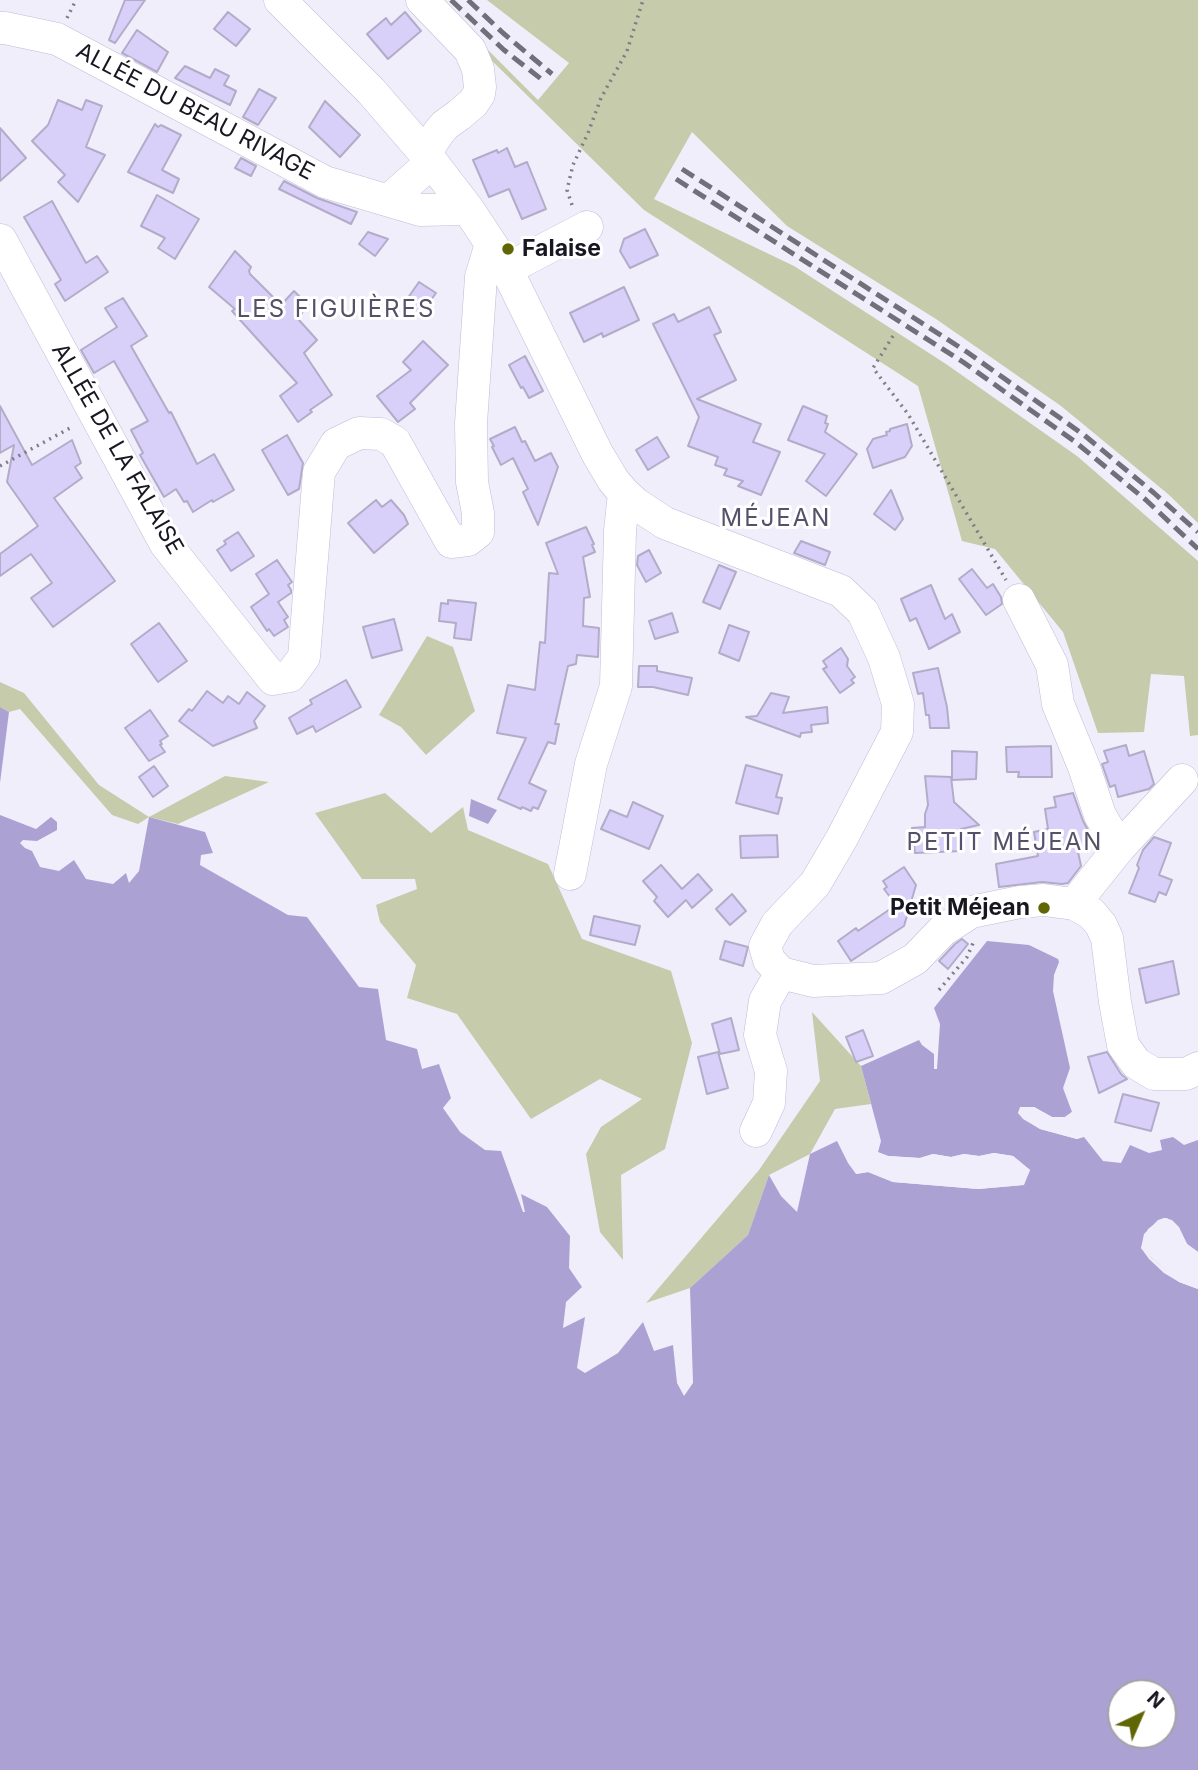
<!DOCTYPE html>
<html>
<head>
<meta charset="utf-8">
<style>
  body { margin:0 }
  #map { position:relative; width:1198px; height:1770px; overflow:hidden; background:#f1eefb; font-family:Inter,sans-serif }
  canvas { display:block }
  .north { position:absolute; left:1107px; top:1679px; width:70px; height:70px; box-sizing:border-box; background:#fff; border:2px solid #a3a2a6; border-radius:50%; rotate:44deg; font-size:19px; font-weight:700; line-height:28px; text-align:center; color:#181620 }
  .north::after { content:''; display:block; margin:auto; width:24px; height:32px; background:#606604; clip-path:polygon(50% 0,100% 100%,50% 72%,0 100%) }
</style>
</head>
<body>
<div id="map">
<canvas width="1198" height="1770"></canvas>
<div class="north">N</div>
</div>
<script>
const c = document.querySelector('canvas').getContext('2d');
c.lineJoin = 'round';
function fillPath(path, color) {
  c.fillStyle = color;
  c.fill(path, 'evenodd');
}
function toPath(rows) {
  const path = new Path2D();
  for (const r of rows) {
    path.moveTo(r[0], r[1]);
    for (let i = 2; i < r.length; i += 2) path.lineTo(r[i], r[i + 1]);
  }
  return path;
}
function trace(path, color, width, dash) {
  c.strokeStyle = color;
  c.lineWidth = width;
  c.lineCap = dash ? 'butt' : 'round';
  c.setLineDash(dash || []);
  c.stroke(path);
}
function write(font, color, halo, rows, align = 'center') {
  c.font = font + ' Inter,sans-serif';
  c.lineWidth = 6;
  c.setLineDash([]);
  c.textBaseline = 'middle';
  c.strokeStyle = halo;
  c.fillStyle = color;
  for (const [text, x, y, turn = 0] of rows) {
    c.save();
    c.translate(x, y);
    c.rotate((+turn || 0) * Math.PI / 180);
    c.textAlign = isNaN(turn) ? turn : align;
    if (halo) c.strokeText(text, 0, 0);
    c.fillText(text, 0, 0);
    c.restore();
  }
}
const green = toPath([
  [430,0,438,0,538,100,569,63,487,0,1198,0,1198,523,1168,494,1061,406,936,319,787,226,692,132,654,199,794,266,946,364,1077,456,1198,561,1198,735,1190,736,1184,676,1151,674,1144,732,1098,733,1063,632,995,549,962,541,918,386,644,210],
  [427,636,453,647,475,711,426,755,401,727,379,715],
  [0,682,24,693,99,785,149,817,225,776,269,782,178,824,149,817,138,824,112,815,20,709,9,712,0,707],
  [385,793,431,833,463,807,468,830,548,864,582,939,671,971,692,1043,665,1149,621,1175,623,1260,600,1232,586,1154,601,1127,642,1099,600,1079,531,1119,457,1014,407,998,416,965,380,922,376,905,417,889,415,879,362,879,315,813],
  [812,1012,861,1066,871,1104,835,1109,810,1154,769,1175,748,1235,690,1288,646,1303,759,1170,820,1081]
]);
const water = toPath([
  [0,707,9,712,0,783],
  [471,799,497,810,488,824,469,816],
  [0,815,36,829,51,817,57,822,57,830,37,841,23,840,20,843,25,848,32,851,40,867,59,871,74,860,86,879,113,884,126,873,129,883,139,871,149,817,205,832,213,853,201,855,200,865,288,915,307,917,359,987,378,989,386,1040,417,1049,422,1069,439,1064,451,1098,443,1108,460,1132,485,1150,501,1151,523,1212,525,1212,521,1194,547,1207,570,1236,569,1268,582,1287,566,1302,563,1328,585,1317,577,1368,585,1373,618,1353,643,1322,654,1351,673,1345,677,1383,684,1396,693,1383,690,1288,748,1235,769,1175,781,1196,797,1212,810,1154,837,1141,848,1163,856,1174,868,1172,893,1182,978,1189,1024,1185,1030,1170,1013,1156,994,1153,979,1156,964,1154,951,1157,933,1154,920,1158,888,1156,878,1152,881,1141,861,1066,919,1040,922,1045,934,1054,934,1069,937,1069,940,1024,934,1008,987,941,1029,945,1058,959,1059,962,1054,975,1053,991,1070,1068,1063,1088,1072,1112,1065,1117,1052,1117,1034,1107,1021,1107,1018,1113,1040,1129,1077,1139,1084,1137,1103,1161,1121,1163,1130,1145,1149,1153,1162,1150,1160,1140,1173,1137,1184,1145,1198,1140,1198,1252,1187,1244,1178,1227,1167,1218,1164,1218,1148,1229,1141,1248,1179,1282,1198,1289,1198,1770,0,1770],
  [1121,1693,1163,1693,1163,1735,1121,1735]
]);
const pier = toPath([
  [1020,1107,1034,1107,1052,1117,1065,1117,1072,1112,1075,1114,1065,1120,1051,1120,1033,1110,1023,1110,1022,1112,1025,1117,1041,1126,1077,1135,1084,1133,1087,1135,1077,1139,1040,1129,1023,1119,1018,1113],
  [874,1151,888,1156,920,1158,933,1154,951,1157,964,1154,979,1156,994,1153,1013,1156,1030,1170,1023,1185,978,1189,893,1182,868,1172,856,1174,857,1170,868,1169,894,1179,978,1186,1021,1182,1026,1171,1011,1160,994,1156,979,1160,964,1158,951,1161,933,1158,920,1162,887,1159,876,1155],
  [1164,1218,1172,1220,1179,1227,1187,1244,1198,1252,1198,1256,1194,1255,1184,1246,1176,1229,1167,1222,1160,1223,1150,1231,1147,1235,1145,1247,1151,1257,1166,1270,1180,1279,1198,1285,1198,1289,1179,1282,1164,1273,1149,1259,1141,1248,1144,1234,1158,1220]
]);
const building = toPath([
  [125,0,145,0,115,43,109,40,125,0],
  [228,12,250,29,236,46,214,29,228,12],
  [405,12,421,31,388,59,367,34,386,18,391,25,405,12],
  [137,30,168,52,157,72,122,53,137,30],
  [185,66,210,78,215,69,229,76,224,85,236,91,230,105,175,78,185,66],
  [259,89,276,98,258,125,243,117,259,89],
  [58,100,82,110,86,100,102,106,86,147,105,155,78,202,58,182,65,175,32,141,48,125,58,100],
  [325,101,360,135,340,157,309,127,325,101],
  [155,124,158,127,161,125,181,135,162,170,179,179,173,193,128,172,155,124],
  [0,128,26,158,0,181,0,128],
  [507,148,515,167,527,162,546,209,522,219,509,189,489,197,473,160,497,150,498,153,507,148],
  [241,158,256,166,251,176,235,168,241,158],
  [284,181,317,198,357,212,351,224,279,189,284,181],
  [157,195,199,219,175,259,158,248,165,238,141,226,157,195],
  [52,201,86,263,97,256,108,272,65,301,55,284,61,280,24,217,52,201],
  [645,229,658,255,630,268,620,251,624,239,645,229],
  [368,232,388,239,375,256,359,244,368,232],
  [235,251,251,267,249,271,250,274,281,305,294,291,306,303,299,320,317,340,304,353,332,395,310,410,312,412,298,422,280,396,297,383,232,311,235,309,209,287,235,251],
  [419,282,436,293,421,314,405,302,419,282],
  [624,287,639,320,603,337,602,333,584,342,570,313,624,287],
  [123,298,147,336,131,346,169,413,171,412,197,464,214,454,234,490,213,502,212,500,193,512,187,501,184,502,176,489,164,497,140,455,143,453,131,430,148,421,114,361,94,373,81,350,117,327,105,308,123,298],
  [709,307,721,332,714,335,736,380,697,399,761,424,753,442,780,452,761,495,738,486,743,481,724,475,727,469,715,465,718,457,688,446,699,417,653,324,674,314,678,322,709,307],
  [423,341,448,365,410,403,415,409,398,422,377,396,411,370,403,362,423,341],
  [525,356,543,391,529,398,523,387,521,388,509,365,525,356],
  [0,406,32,465,72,440,81,463,75,467,82,478,54,498,115,581,53,627,31,598,52,583,31,554,0,576,0,554,38,526,7,482,14,445,0,453,0,406],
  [803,406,827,416,825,423,828,424,825,432,857,454,826,496,806,481,825,454,788,440,803,406],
  [907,424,912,446,905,457,873,468,867,449,873,439,887,435,886,432,890,431,890,429,907,424],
  [515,427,522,442,525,441,535,461,551,453,558,467,538,525,523,492,528,489,513,458,501,465,492,447,494,446,490,439,515,427],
  [287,435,303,463,299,489,288,495,262,450,287,435],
  [657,437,669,457,648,470,636,450,657,437],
  [891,490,903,519,895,530,874,514,891,490],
  [376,500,382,507,391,500,404,515,408,524,374,553,348,523,376,500],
  [586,527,594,544,592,545,595,552,583,557,590,597,584,598,583,626,599,628,598,657,577,655,576,664,568,666,555,724,559,724,555,744,548,742,529,783,546,791,538,809,533,807,531,811,522,807,521,809,498,799,526,738,497,733,508,685,535,690,540,642,545,643,549,573,558,574,546,543,586,527],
  [238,532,254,556,231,571,217,550,226,544,224,541,238,532],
  [801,541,830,552,825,565,794,553,801,541],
  [649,550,661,573,646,582,637,565,638,556,649,550],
  [277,560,292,582,288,585,291,590,291,593,278,602,288,617,284,620,288,627,274,636,269,629,267,631,251,607,269,594,256,574,277,560],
  [719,565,736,572,720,609,703,602,719,565],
  [972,569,987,588,993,584,1001,597,1002,604,986,615,959,579,972,569],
  [931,585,945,619,952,614,960,632,929,649,916,618,910,621,901,599,931,585],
  [448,600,476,603,471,640,454,638,456,623,439,621,441,603,448,604,448,600],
  [672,613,678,632,655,639,649,621,672,613],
  [394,619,402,650,372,658,363,627,394,619],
  [159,623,187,661,158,682,131,644,159,623],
  [729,625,749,632,739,661,719,653,729,625],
  [841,648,848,659,847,666,855,677,851,680,854,683,840,693,823,669,827,667,823,661,841,648],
  [639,666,657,666,657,671,692,678,688,695,653,687,638,687,639,666],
  [938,668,947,707,949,728,930,728,929,715,926,715,923,693,918,694,913,673,938,668],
  [346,680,361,707,316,732,313,726,297,734,289,718,312,704,310,700,346,680],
  [207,691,223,703,228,696,239,704,247,692,265,706,254,721,257,728,213,746,179,721,189,709,192,711,207,691],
  [771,693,789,697,783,713,827,707,828,723,811,725,812,732,801,733,800,737,746,717,757,716,771,693],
  [150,710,168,736,160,741,162,744,160,745,165,752,149,761,125,728,150,710],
  [1126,745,1129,756,1144,751,1154,784,1149,789,1118,797,1115,785,1110,787,1102,764,1108,762,1104,751,1126,745],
  [1051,746,1052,777,1018,777,1019,772,1007,772,1006,747,1051,746],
  [952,751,977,752,976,779,952,780,952,751],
  [746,765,782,775,776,797,782,798,778,814,736,803,746,765],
  [154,766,168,786,153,797,139,777,154,766],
  [925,776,951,777,954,802,979,825,961,829,962,851,915,853,912,828,925,827,925,814,928,805,925,776],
  [1073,793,1083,821,1088,830,1090,845,1077,847,1081,866,1068,883,1062,884,1042,882,999,887,996,864,1038,856,1034,832,1048,829,1045,809,1056,807,1054,797,1073,793],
  [633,802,663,816,649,849,601,829,610,810,627,817,633,802],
  [777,835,778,857,741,858,740,836,777,835],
  [1154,837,1171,843,1159,875,1172,880,1166,895,1159,892,1155,902,1129,893,1139,868,1137,865,1143,850,1154,837],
  [661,865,682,889,698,874,712,890,692,908,686,900,668,917,654,901,657,897,643,881,661,865],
  [904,867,916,885,904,926,851,961,838,941,856,928,858,931,896,905,884,889,887,887,883,881,904,867],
  [732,894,746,911,730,925,716,909,732,894],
  [594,916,640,926,635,945,590,935,594,916],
  [962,939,968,944,948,969,939,961,955,944,962,939],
  [725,941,748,947,743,966,720,959,725,941],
  [1173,961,1179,994,1146,1003,1139,969,1173,961],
  [731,1018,739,1050,720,1054,712,1024,731,1018],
  [863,1030,873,1056,856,1062,846,1037,863,1030],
  [718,1052,728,1088,707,1094,698,1057,718,1052],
  [1107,1052,1121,1074,1127,1079,1099,1093,1088,1057,1107,1052],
  [1123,1094,1159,1103,1151,1131,1115,1122,1123,1094]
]);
const path = toPath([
  [67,18,76,0],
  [572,205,567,190,573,165,588,133,601,98,627,51,643,0],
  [893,336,873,368,908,414,1006,580],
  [0,466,72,427],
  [939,990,967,957,974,941]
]);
const minor = toPath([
  [280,0,371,91,428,157,468,209,503,262,597,453,613,480,624,493,636,504,665,523,841,591,863,612,884,658,898,704,897,732,842,838,815,884,777,924,765,946,769,960,781,973,813,981,881,978,915,959,943,930,971,912,1020,902,1044,900,1074,904,1091,913,1101,925,1107,938,1115,1002,1123,1045,1136,1063,1154,1074,1186,1074,1198,1068],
  [0,28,5,28,57,39,325,182,420,210,468,209],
  [389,200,424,169,431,144,439,132,445,125,459,115,473,103,479,94,480,87,478,69,470,50,422,0],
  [1,240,165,543,273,679,290,676,304,657,319,472,336,444,359,433,381,434,395,442,451,542,468,540,478,532,478,513,472,482,471,423,481,277,491,244],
  [507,269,587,227],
  [1019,600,1052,665,1058,704,1084,767,1100,815,1119,848],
  [570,874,591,764,616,686,620,531,624,493],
  [1074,904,1119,848,1182,780],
  [756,1131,769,1103,771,1071,760,1035,765,1001,781,973]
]);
const rail = toPath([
  [451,0,504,50,545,82],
  [468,0,503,33,552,74],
  [682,169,967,352,1084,435,1154,493,1198,532],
  [676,179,963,362,1074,441,1146,500,1198,549]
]);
const markers = [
  [508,249,7,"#606604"],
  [1044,908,7,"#606604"]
];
const streetNames = [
  ["ALLÉE DU BEAU RIVAGE",195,112,28],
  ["ALLÉE DE LA FALAISE",117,449,60]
];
const poiNames = [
  ["Falaise",522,249],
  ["Petit Méjean",1030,908,"right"]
];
const neighbourhoodNames = [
  ["LES FIGUIÈRES",336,310],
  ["MÉJEAN",776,519],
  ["PETIT MÉJEAN",1005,843]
];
fillPath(green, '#c6cbab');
fillPath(water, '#aca1d3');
fillPath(pier, '#f1eefb');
fillPath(building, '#d8d0f9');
trace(building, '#b2acc9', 2);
trace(minor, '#c0bad8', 33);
trace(path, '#7e7c87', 3.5, [2, 5]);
trace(minor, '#fff', 32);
trace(rail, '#716f7a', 5, [14, 7]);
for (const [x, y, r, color] of markers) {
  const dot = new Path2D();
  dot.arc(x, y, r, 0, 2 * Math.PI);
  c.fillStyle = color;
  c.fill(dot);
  trace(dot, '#fff', 2.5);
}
write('23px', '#181620', '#fff', streetNames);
write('bold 23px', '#181620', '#fff', poiNames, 'left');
c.letterSpacing = '2px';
write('24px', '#56516a', '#fff', neighbourhoodNames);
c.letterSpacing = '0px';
</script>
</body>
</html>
